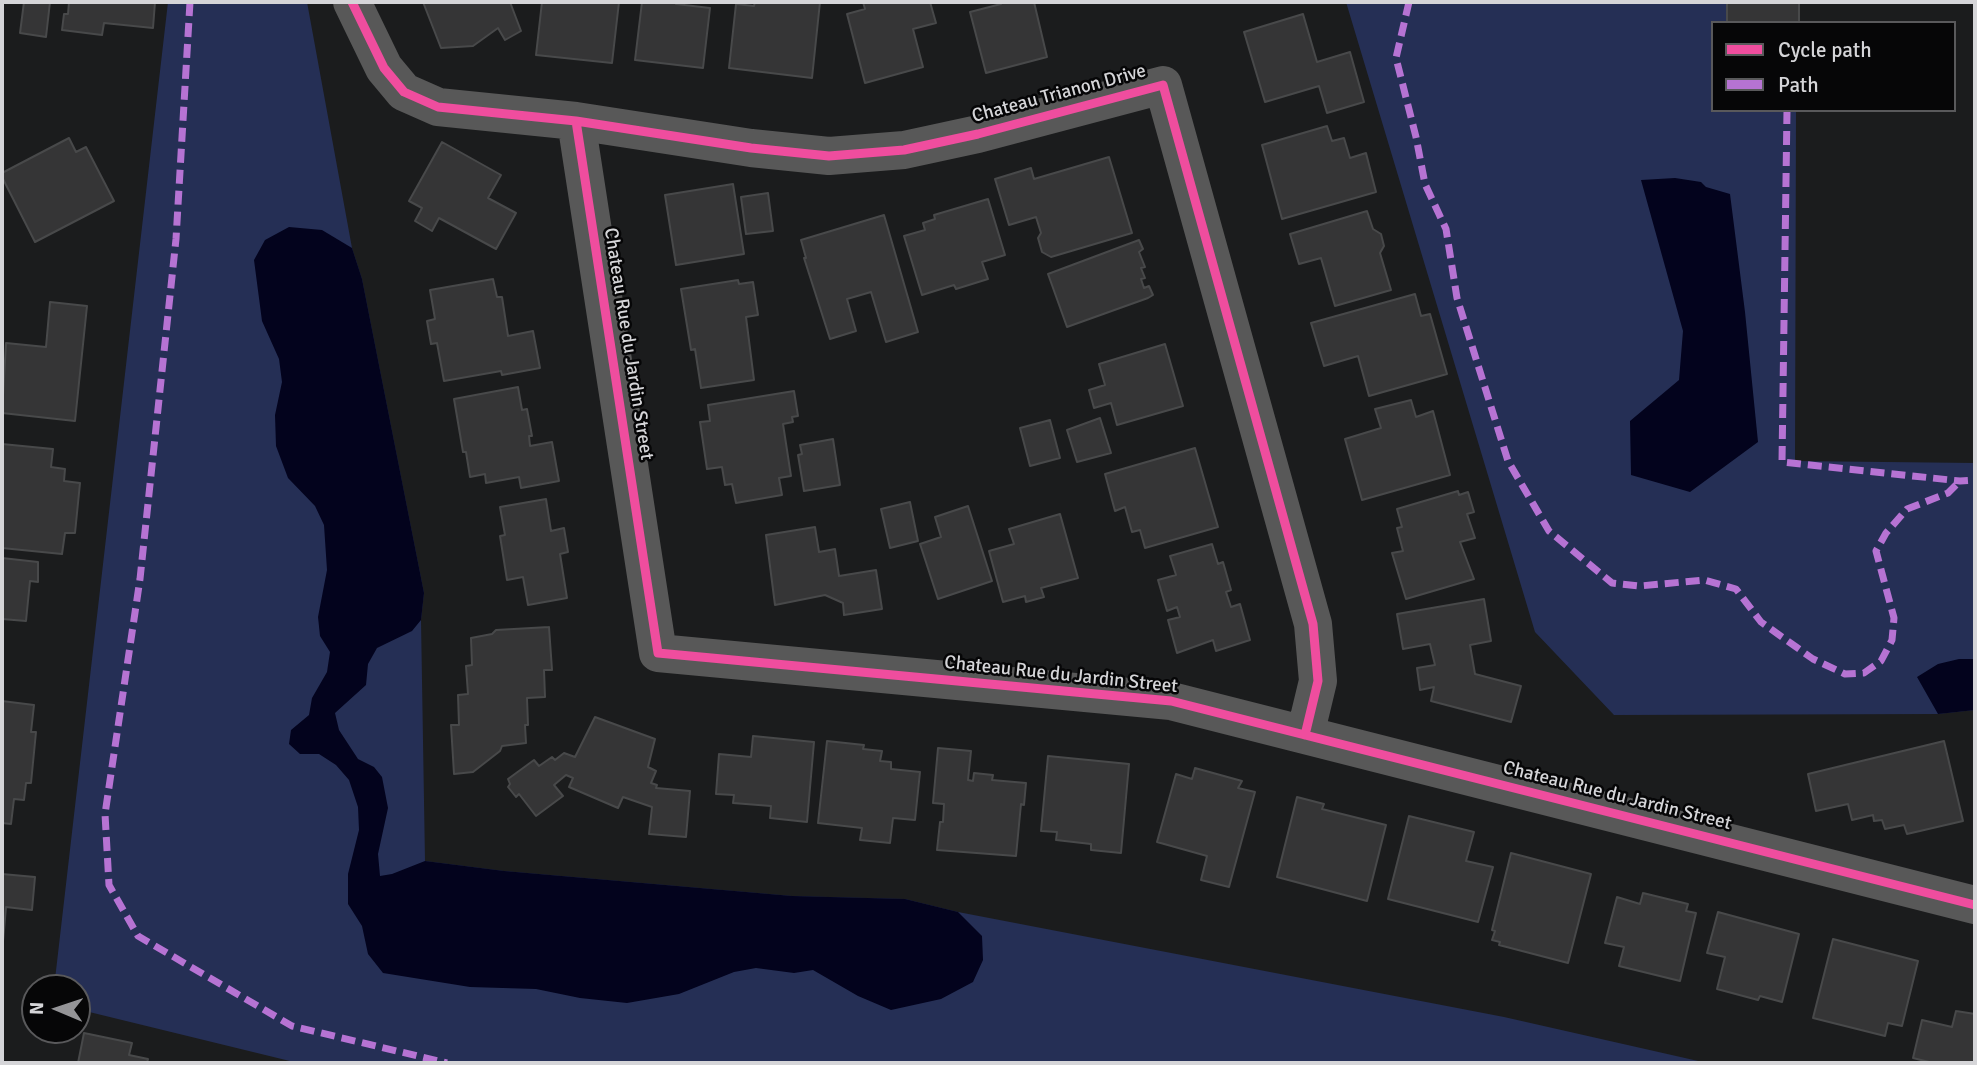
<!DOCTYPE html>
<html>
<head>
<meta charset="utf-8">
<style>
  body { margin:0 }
  #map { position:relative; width:1977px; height:1065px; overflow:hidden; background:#1b1c1d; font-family:Signika,sans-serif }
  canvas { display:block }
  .frame { position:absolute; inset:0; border:4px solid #d5d5d8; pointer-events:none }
  .legend { position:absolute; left:1711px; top:21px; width:245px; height:91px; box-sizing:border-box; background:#060607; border:2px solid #59595b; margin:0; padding:9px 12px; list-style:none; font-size:21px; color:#d5d5d8 }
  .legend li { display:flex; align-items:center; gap:14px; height:35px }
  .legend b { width:35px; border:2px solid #59595b }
  .north { position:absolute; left:21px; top:974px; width:70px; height:70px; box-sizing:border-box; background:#060607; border:2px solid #59595b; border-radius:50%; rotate:272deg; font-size:19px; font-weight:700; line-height:28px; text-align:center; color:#d5d5d8 }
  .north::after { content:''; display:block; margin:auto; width:24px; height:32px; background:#949497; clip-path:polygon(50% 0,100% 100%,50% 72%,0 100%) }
</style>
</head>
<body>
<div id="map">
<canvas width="1977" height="1065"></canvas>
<div class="frame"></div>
<ul class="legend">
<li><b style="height:9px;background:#ef4d9e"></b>Cycle path</li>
<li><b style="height:9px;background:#b673d3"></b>Path</li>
</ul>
<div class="north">N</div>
</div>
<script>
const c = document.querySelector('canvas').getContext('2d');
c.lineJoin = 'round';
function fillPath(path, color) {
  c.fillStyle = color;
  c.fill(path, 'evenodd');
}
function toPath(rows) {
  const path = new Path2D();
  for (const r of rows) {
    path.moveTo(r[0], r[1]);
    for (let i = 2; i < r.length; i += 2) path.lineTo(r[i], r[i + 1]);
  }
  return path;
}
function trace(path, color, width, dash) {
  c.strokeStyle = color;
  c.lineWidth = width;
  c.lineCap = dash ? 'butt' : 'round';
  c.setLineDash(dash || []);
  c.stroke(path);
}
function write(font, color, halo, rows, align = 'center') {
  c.font = font + ' Signika,sans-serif';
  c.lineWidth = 5;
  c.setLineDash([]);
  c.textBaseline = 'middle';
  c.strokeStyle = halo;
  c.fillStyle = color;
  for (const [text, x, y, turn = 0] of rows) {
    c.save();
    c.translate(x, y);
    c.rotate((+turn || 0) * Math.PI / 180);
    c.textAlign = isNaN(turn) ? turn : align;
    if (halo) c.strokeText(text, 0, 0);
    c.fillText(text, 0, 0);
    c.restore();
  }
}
const green = toPath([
  [168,2,307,2,352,248,362,279,424,593,421,620,425,861,504,871,792,896,905,899,958,912,1504,1017,1707,1063,298,1063,77,1009,77,988,54,988],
  [1346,2,1796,2,1796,23,1713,23,1713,110,1796,110,1795,461,1975,463,1975,710,1938,714,1614,715,1535,632]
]);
const water = toPath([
  [1675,178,1701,182,1706,187,1730,194,1745,312,1758,442,1690,492,1631,475,1630,421,1679,380,1683,331,1641,180],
  [289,227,322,230,352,248,362,279,424,593,421,620,412,631,377,648,368,664,366,685,335,713,339,730,358,759,374,767,382,777,388,808,378,854,380,876,392,874,425,861,504,871,792,896,905,899,958,912,982,936,983,960,973,982,941,999,891,1010,858,996,813,970,794,973,756,968,734,972,679,994,627,1003,580,998,536,989,470,987,383,973,368,954,362,926,348,904,348,874,359,830,358,807,349,780,336,765,319,754,300,754,289,744,291,730,309,715,312,698,327,672,330,652,320,636,318,617,327,570,324,525,315,506,288,478,276,446,275,415,282,382,279,359,262,321,254,260,265,240],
  [1959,659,1975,659,1975,710,1938,714,1917,677,1938,664]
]);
const building = toPath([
  [24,2,50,2,46,37,20,33,24,2],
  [69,2,155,2,153,28,104,23,102,35,62,30,64,14,68,14,69,2],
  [423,2,510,2,521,31,505,40,498,28,473,46,441,48,423,2],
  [542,2,619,2,612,63,536,55,542,2],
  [642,2,677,2,676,4,710,8,703,68,635,60,642,2],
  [755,2,820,2,812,78,729,68,736,4,754,6,755,2],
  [863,2,930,2,936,23,913,29,923,67,865,83,847,14,865,9,863,2],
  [1001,2,1034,2,1047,57,986,73,970,12,1001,4,1001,2],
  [1727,2,1799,2,1799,23,1727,23,1727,2],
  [1303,14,1317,62,1350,52,1364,102,1327,113,1319,86,1265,102,1244,32,1303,14],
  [1327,126,1332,141,1344,138,1350,158,1366,153,1376,192,1282,219,1262,145,1327,126],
  [69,138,76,152,86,147,114,201,35,242,2,177,2,173,69,138],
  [442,142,501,175,488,198,516,213,496,249,439,218,432,231,415,221,422,208,409,201,442,142],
  [1109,157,1132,233,1051,257,1042,252,1038,238,1041,233,1036,217,1009,225,995,179,1031,168,1034,179,1109,157],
  [733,184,744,254,676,265,665,195,733,184],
  [768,193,773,231,746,234,741,197,768,193],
  [988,199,1005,255,982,262,988,279,956,289,954,285,922,295,904,236,925,230,923,223,935,219,934,215,988,199],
  [1367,211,1373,229,1381,234,1384,246,1380,253,1391,290,1335,306,1321,258,1299,264,1290,234,1367,211],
  [884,215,918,332,886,342,871,292,847,299,856,331,830,339,804,258,806,258,801,240,884,215],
  [1139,240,1143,249,1139,252,1145,267,1141,268,1145,278,1141,279,1144,288,1149,286,1153,295,1148,298,1067,327,1048,274,1139,240],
  [493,279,497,297,502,297,508,336,533,331,540,368,502,375,501,371,444,381,437,343,431,344,427,321,435,319,430,290,493,279],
  [738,280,739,284,753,282,758,315,746,317,754,380,701,388,695,349,691,350,681,289,738,280],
  [1415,294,1421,316,1430,314,1447,374,1369,396,1358,356,1324,366,1311,323,1415,294],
  [50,302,87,306,75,421,2,413,6,343,46,347,50,302],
  [1165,344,1183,406,1117,425,1111,403,1094,408,1089,390,1105,385,1099,364,1165,344],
  [518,387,522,410,527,409,532,436,529,436,530,446,552,442,559,481,521,488,519,477,486,483,485,474,470,477,466,452,463,452,454,399,518,387],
  [794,391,798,416,792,417,793,422,783,424,791,476,779,478,782,495,736,503,732,484,725,485,722,467,707,469,700,422,710,421,708,405,794,391],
  [1411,400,1416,417,1433,411,1450,475,1362,500,1345,439,1381,428,1375,409,1411,400],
  [1100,418,1111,453,1077,462,1067,430,1100,418],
  [1050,420,1060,458,1030,466,1020,428,1050,420],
  [833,439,840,485,804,491,798,455,802,454,800,445,833,439],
  [2,444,53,449,51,467,65,469,64,481,80,483,75,533,65,533,62,554,2,548,2,444],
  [1195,448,1218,527,1145,548,1140,530,1132,532,1125,507,1115,511,1105,474,1195,448],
  [1458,491,1459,495,1468,492,1474,512,1467,514,1475,538,1460,542,1474,579,1406,599,1392,553,1403,551,1397,528,1402,527,1397,509,1458,491],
  [546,499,551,531,564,528,568,552,560,554,567,598,528,605,523,577,507,580,500,536,505,535,500,507,546,499],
  [910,502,918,541,890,548,881,509,910,502],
  [968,506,992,581,938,599,920,544,941,537,935,517,968,506],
  [1060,514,1078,578,1041,588,1044,597,1026,602,1025,596,1003,602,989,551,1014,544,1009,529,1060,514],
  [815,527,819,552,835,549,839,576,876,570,882,609,844,615,843,603,825,595,775,605,766,535,815,527],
  [1212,544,1218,564,1223,562,1231,590,1226,592,1231,607,1240,604,1250,640,1216,651,1213,640,1177,653,1168,620,1180,617,1177,607,1167,611,1158,580,1176,575,1170,556,1212,544],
  [2,558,38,562,38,582,30,581,26,621,2,619,2,558],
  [1484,599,1491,641,1470,645,1475,674,1521,686,1511,722,1431,701,1434,687,1420,690,1417,668,1435,665,1430,644,1403,649,1397,614,1484,599],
  [549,627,552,670,544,670,545,697,527,698,528,725,525,725,526,743,502,746,500,751,473,772,454,774,451,725,459,725,458,695,468,694,466,666,472,665,471,638,492,634,496,630,549,627],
  [2,701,34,705,31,732,36,732,31,783,26,783,24,800,14,799,11,824,2,823,2,701],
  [595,717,655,739,648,767,656,771,651,783,657,785,656,788,690,791,686,837,649,834,652,807,623,797,618,808,569,787,573,778,566,775,554,785,563,796,536,816,519,794,516,797,508,787,510,784,508,779,534,760,539,766,552,757,555,760,564,753,575,757,595,717],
  [753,736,814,742,807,822,770,818,771,806,733,803,734,795,716,794,719,754,751,757,753,736],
  [827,741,864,745,863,749,882,751,880,761,891,762,891,769,920,772,915,820,893,818,890,843,860,840,862,828,818,823,827,741],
  [1944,741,1963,821,1907,834,1904,825,1885,829,1882,820,1874,821,1873,815,1852,820,1848,804,1816,811,1808,774,1944,741],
  [938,748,971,751,968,780,973,781,974,773,993,775,992,780,1026,783,1024,805,1021,804,1016,856,937,850,940,822,943,822,944,804,933,803,938,748],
  [1048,756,1129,764,1121,853,1091,850,1091,844,1056,840,1057,832,1041,831,1048,756],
  [1195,768,1242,781,1238,788,1255,792,1229,887,1201,880,1207,856,1157,842,1176,774,1192,779,1195,768],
  [1297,797,1324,804,1322,809,1386,825,1367,901,1277,877,1297,797],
  [1409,816,1474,832,1466,861,1493,867,1478,922,1388,899,1409,816],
  [1511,853,1591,874,1568,963,1499,945,1500,942,1492,940,1495,931,1492,930,1511,853],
  [2,874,35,877,32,910,6,907,2,953,2,874],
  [1643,893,1688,904,1686,911,1696,913,1680,981,1619,966,1624,947,1605,943,1617,897,1640,904,1643,893],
  [1718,912,1799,934,1782,1002,1760,996,1758,1000,1717,989,1725,957,1707,953,1718,912],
  [1833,939,1918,961,1902,1026,1888,1023,1885,1036,1813,1018,1833,939],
  [1956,1011,1975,1014,1975,1063,1933,1063,1913,1058,1922,1020,1952,1027,1956,1011],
  [84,1033,132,1043,129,1055,148,1059,147,1063,78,1063,84,1033]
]);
const minor = toPath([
  [352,2,384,68,404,92,438,107,576,121,751,148,829,156,904,150,978,134,1163,85,1313,624,1318,681,1305,735],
  [576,121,658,653,1171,701,1975,905]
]);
const quiet = toPath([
  [190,2,176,239,140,579,105,814,109,885,138,936,292,1026,447,1063],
  [1409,2,1396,58,1416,137,1425,184,1446,229,1457,298,1508,461,1549,531,1612,583,1640,586,1704,580,1736,589,1761,622,1813,659,1845,674,1864,673,1881,661,1892,640,1894,618,1876,551,1886,533,1907,509,1948,493,1960,481],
  [1787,110,1782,462,1960,481,1975,480]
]);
const cycleway = toPath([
  [352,2,384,68,404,92,438,107,576,121,751,148,829,156,904,150,978,134,1163,85,1313,624,1318,681,1305,735],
  [576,121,658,653,1171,701,1975,905]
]);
const streetNames = [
  ["Chateau Trianon Drive",1059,94,-15],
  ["Chateau Rue du Jardin Street",628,344,81],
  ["Chateau Rue du Jardin Street",1061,675,6],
  ["Chateau Rue du Jardin Street",1617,796,14]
];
fillPath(green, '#252f55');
fillPath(water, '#03031d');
fillPath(building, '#353536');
trace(building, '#48494a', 2);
trace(minor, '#585858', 38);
trace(quiet, '#b673d3', 7, [14, 7]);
trace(cycleway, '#ef4d9e', 9);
write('19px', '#d5d5d8', '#060607', streetNames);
</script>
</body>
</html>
